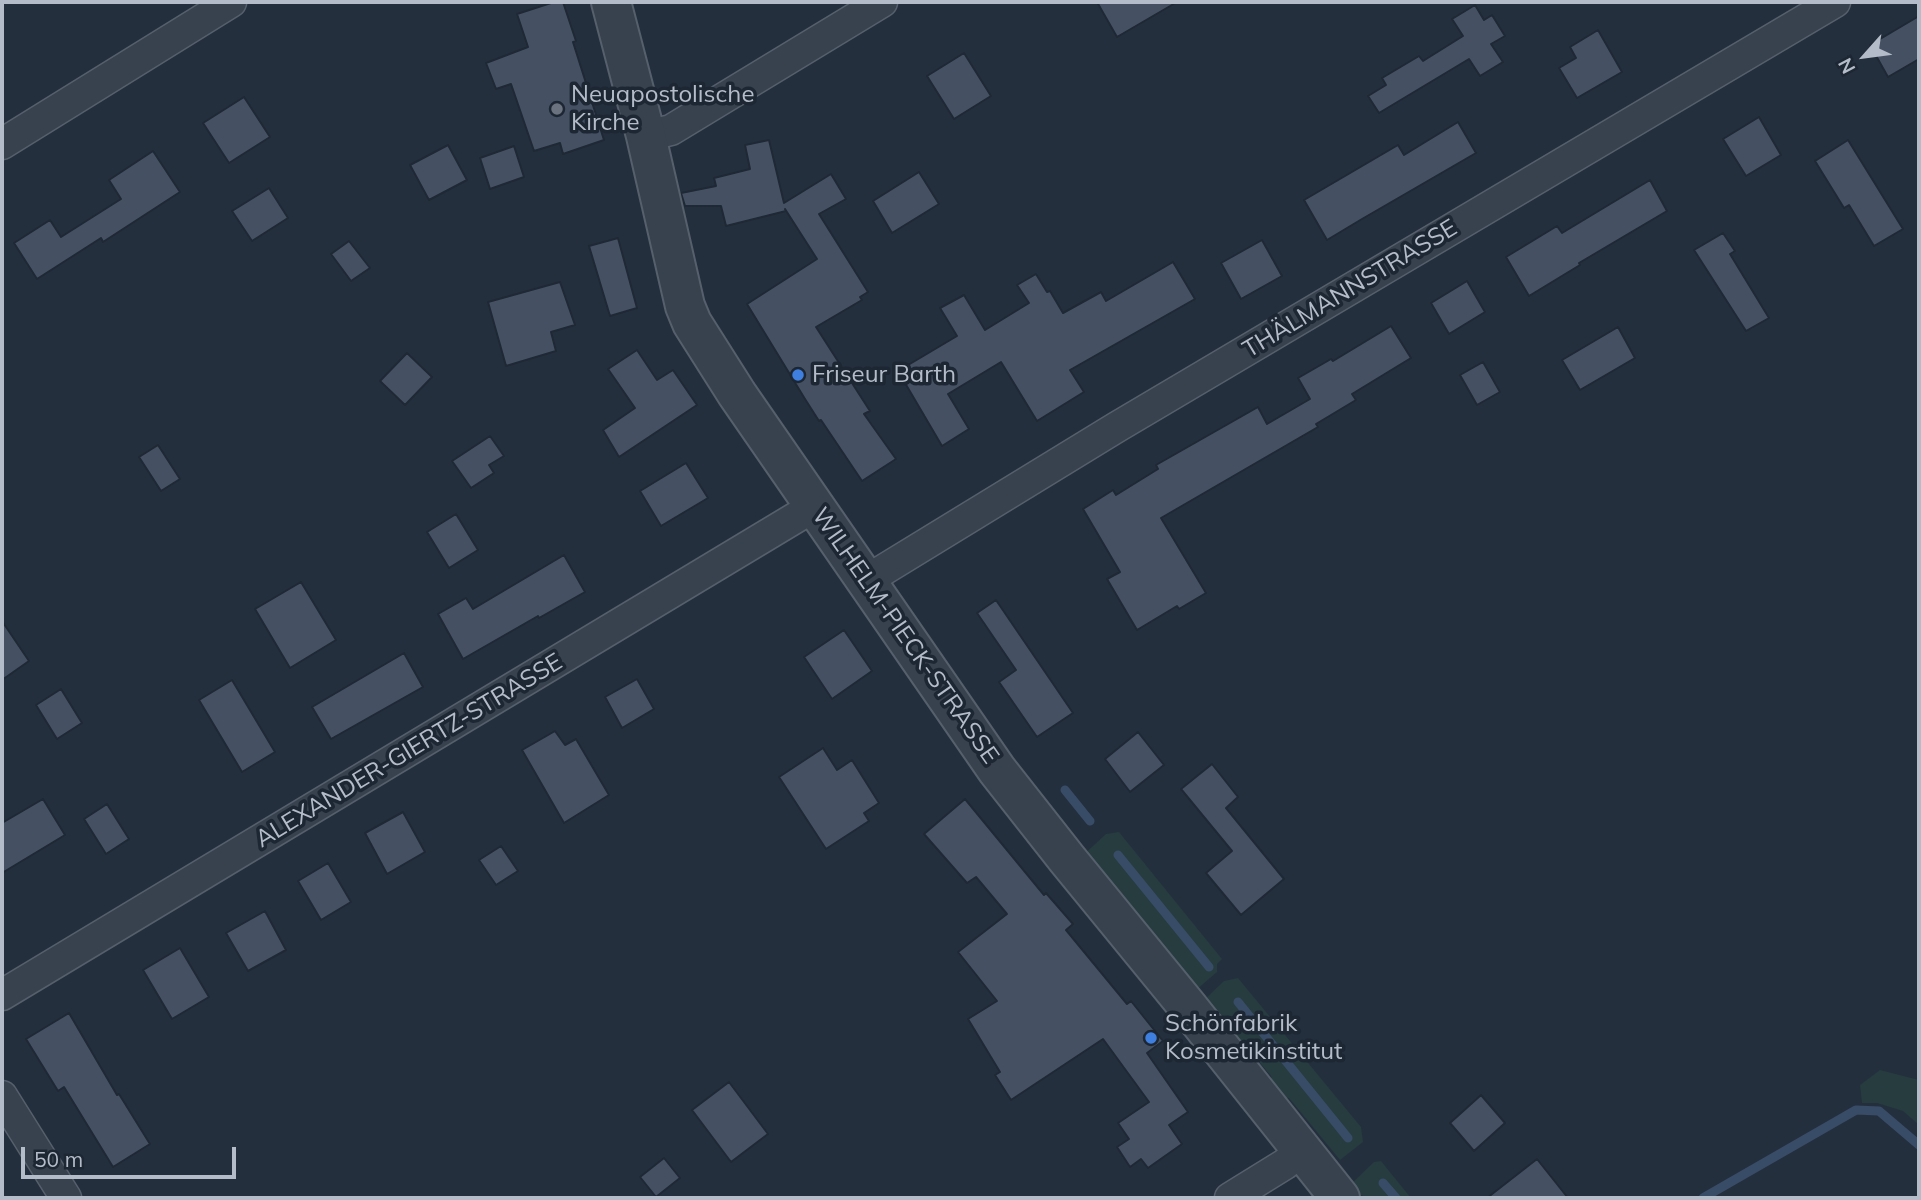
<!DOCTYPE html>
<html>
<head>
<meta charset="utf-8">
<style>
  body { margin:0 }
  #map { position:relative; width:1921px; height:1200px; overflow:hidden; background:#242f3e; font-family:Mulish,sans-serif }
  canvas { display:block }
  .frame { position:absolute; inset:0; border:4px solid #b4bcc9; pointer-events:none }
  .north { position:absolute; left:1830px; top:21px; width:70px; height:70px; -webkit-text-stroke:5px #1d2633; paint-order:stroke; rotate:242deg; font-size:19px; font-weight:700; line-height:28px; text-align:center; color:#b4bcc9 }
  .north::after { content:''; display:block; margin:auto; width:24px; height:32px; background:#b4bcc9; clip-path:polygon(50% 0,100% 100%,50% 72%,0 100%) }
  .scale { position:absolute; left:21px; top:1147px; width:215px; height:32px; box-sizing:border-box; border:4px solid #b4bcc9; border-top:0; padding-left:9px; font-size:21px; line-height:24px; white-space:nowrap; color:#b4bcc9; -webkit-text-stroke:5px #1d2633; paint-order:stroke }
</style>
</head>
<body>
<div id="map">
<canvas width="1921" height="1200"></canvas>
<div class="frame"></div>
<div class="north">N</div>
<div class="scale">50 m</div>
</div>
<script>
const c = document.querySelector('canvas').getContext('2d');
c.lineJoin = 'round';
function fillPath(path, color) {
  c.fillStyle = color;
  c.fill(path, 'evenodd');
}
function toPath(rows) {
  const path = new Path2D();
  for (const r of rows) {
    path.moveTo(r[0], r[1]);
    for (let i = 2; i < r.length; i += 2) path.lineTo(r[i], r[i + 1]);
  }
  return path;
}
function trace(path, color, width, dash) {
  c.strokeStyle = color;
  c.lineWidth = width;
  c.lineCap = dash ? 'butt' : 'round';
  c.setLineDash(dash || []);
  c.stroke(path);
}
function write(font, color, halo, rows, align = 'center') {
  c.font = font + ' Mulish,sans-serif';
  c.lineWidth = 7;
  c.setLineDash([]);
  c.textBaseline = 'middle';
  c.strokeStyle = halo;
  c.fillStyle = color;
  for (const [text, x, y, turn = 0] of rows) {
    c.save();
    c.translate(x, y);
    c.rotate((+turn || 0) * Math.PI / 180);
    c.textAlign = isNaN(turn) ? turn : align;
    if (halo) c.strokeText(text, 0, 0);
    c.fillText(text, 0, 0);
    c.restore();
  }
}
const green = toPath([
  [1119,832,1222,959,1217,964,1217,972,1195,991,1080,858,1106,834],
  [1238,978,1361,1127,1363,1142,1340,1160,1289,1098,1274,1096,1271,1076,1224,1020,1210,1019,1203,1001,1224,981],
  [1880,1070,1919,1080,1919,1125,1903,1111,1877,1103,1862,1103,1860,1085],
  [1381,1161,1411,1198,1370,1198,1352,1192,1351,1184,1374,1162]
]);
const stream = toPath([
  [1065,790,1090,821],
  [1118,855,1209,967],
  [1238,1002,1348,1138],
  [1383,1183,1396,1198],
  [1703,1198,1856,1110,1879,1111,1919,1145]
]);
const building = toPath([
  [554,2,563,2,576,41,573,42,604,140,563,154,560,143,534,151,511,84,496,89,486,63,528,47,517,14,554,2],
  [1097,2,1177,2,1117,37,1097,2],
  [1475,5,1484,20,1492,15,1505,36,1491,44,1503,62,1480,76,1469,59,1379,113,1368,96,1386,85,1382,78,1419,56,1423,61,1463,36,1452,19,1475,5],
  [1919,16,1919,59,1888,77,1870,45,1919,16],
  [1598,30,1622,72,1577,98,1559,68,1576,58,1570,47,1598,30],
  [964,53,991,96,954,119,927,76,964,53],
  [244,97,270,137,229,163,203,123,244,97],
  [1759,117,1781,155,1746,176,1723,139,1759,117],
  [1458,122,1476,153,1362,219,1327,240,1304,200,1398,145,1404,155,1458,122],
  [769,140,784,203,831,174,846,199,819,214,868,292,860,297,862,300,816,327,870,411,864,414,896,459,862,481,821,420,819,421,805,399,747,304,817,259,785,209,786,211,726,226,721,206,685,206,681,193,716,186,714,178,750,169,745,145,769,140],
  [1848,140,1903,229,1874,246,1849,205,1844,208,1815,161,1848,140],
  [448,145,467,180,429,200,410,165,448,145],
  [514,146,524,177,490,189,480,158,514,146],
  [153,151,180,192,103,242,101,238,37,279,14,243,50,220,61,237,121,199,109,180,153,151],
  [919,172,939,204,892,233,873,201,919,172],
  [1650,180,1667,211,1579,263,1580,265,1529,296,1506,257,1557,226,1562,233,1650,180],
  [269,188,288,218,252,241,232,211,269,188],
  [1723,233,1735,251,1730,254,1769,318,1746,331,1694,250,1723,233],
  [618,238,637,308,610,316,589,246,618,238],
  [1262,240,1282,276,1241,299,1221,263,1262,240],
  [349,241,370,268,351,281,331,254,349,241],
  [1173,262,1195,299,1070,370,1084,392,1037,421,1001,362,948,394,969,429,942,446,898,371,957,336,940,308,964,295,985,330,1029,303,1017,285,1036,274,1047,292,1050,291,1063,313,1101,292,1106,301,1173,262],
  [1467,281,1485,312,1449,334,1431,303,1467,281],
  [560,282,575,325,551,332,556,351,506,366,488,302,560,282],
  [1391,326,1411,358,1352,394,1356,400,1316,424,1318,427,1161,518,1206,593,1179,609,1177,606,1137,630,1107,579,1120,572,1083,509,1113,490,1116,495,1158,469,1156,465,1258,407,1267,424,1310,399,1298,378,1331,359,1333,361,1391,326],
  [1618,327,1635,358,1580,390,1562,360,1618,327],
  [637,350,657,380,673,370,697,405,619,457,603,430,635,408,608,369,637,350],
  [407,353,432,377,405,405,380,381,407,353],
  [1483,362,1500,392,1477,405,1460,375,1483,362],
  [490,436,504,456,489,465,494,473,471,488,452,461,490,436],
  [158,445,180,479,161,491,139,457,158,445],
  [686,463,708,498,661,526,640,491,686,463],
  [456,514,478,550,449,568,427,532,456,514],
  [564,555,585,592,539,618,538,616,463,659,438,614,466,598,473,609,564,555],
  [301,582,336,640,290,668,255,609,301,582],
  [996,600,1073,713,1037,737,999,682,1016,670,977,613,996,600],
  [2,621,29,661,2,680,2,621],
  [844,630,872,671,832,699,804,657,844,630],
  [404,653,423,687,331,739,312,707,404,653],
  [637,679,654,709,622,728,605,697,637,679],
  [232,680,275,752,242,772,199,700,232,680],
  [61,689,82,723,57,739,36,705,61,689],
  [555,731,565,745,576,739,609,795,564,823,522,750,555,731],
  [1138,732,1164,765,1130,792,1105,759,1138,732],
  [823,748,837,770,852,760,879,803,864,813,869,821,826,849,779,777,823,748],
  [1212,764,1238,797,1226,808,1284,879,1241,915,1206,873,1232,851,1181,789,1212,764],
  [43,799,65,835,2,873,2,823,43,799],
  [965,799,1044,895,1046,893,1073,924,1066,930,1127,1004,1131,1001,1163,1041,1147,1053,1188,1112,1169,1125,1182,1144,1148,1168,1141,1159,1130,1167,1117,1147,1129,1139,1118,1123,1149,1102,1103,1039,1011,1100,995,1075,1000,1072,968,1019,997,1001,958,952,1007,914,976,877,967,883,924,834,965,799],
  [107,804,129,839,106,854,84,819,107,804],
  [403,812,425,852,387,874,365,833,403,812],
  [501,846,518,871,496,885,479,860,501,846],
  [328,863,351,902,321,920,298,881,328,863],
  [265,911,286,950,248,971,226,933,265,911],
  [180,948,209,997,172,1019,143,970,180,948],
  [69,1013,117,1095,119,1094,150,1144,113,1167,64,1087,58,1091,26,1039,69,1013],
  [729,1082,768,1134,731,1162,692,1110,729,1082],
  [1481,1095,1505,1123,1474,1151,1450,1123,1481,1095],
  [664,1158,680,1178,656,1197,640,1177,664,1158],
  [1537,1159,1568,1198,1487,1198,1537,1159]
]);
const minor = toPath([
  [646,136,671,130,882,2],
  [2,144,231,2],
  [867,580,1117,427,1835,2],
  [2,995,815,506],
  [2,1096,66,1198],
  [1230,1198,1285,1164,1302,1150]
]);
const tertiary = toPath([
  [611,2,646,136,685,306,692,323,737,394,997,770,1067,859,1188,1007,1340,1198]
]);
const markers = [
  [557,109,7,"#6b7280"],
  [798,375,7,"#3f7fe0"],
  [1151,1038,7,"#3f7fe0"]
];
const poiNames = [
  ["Neuapostolische",571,95],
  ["Kirche",571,123],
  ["Friseur Barth",812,375],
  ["Schönfabrik",1165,1024],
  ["Kosmetikinstitut",1165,1052]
];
const streetNames = [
  ["THÄLMANNSTRASSE",1350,289,-31],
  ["WILHELM-PIECK-STRASSE",905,636,55],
  ["ALEXANDER-GIERTZ-STRASSE",409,751,-31]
];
fillPath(green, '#263c3f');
trace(stream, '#394c67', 9);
fillPath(building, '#455162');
trace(building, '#1f2835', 2);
trace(minor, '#565f6c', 33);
trace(tertiary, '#565f6c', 42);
trace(minor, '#38414e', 30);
trace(tertiary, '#38414e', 38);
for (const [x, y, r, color] of markers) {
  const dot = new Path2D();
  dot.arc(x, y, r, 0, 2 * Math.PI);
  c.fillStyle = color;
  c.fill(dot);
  trace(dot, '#1d2633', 2.5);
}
write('24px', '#b4bcc9', '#1d2633', poiNames, 'left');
write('24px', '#b4bcc9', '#1d2633', streetNames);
</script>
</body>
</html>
